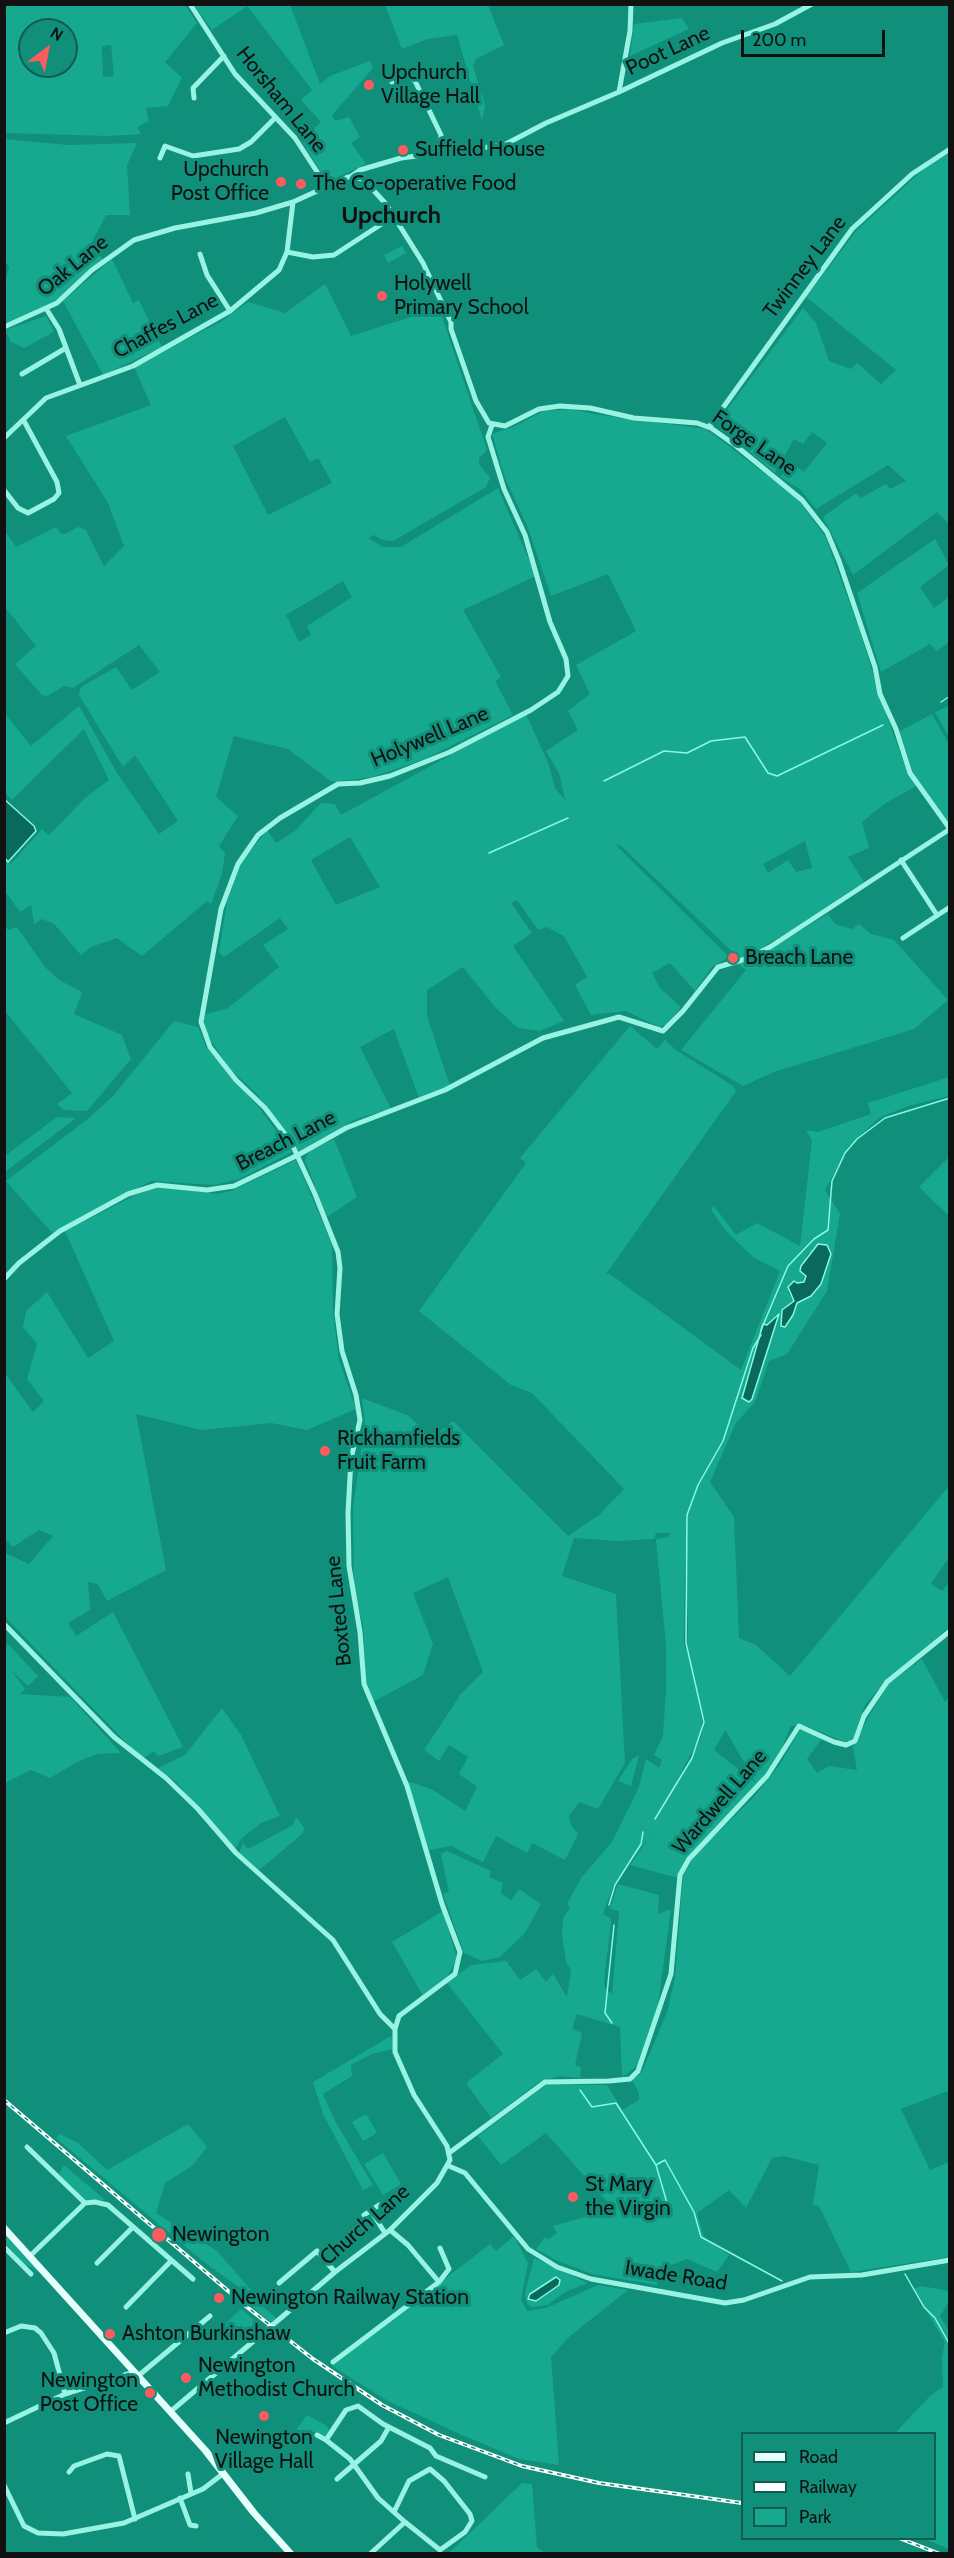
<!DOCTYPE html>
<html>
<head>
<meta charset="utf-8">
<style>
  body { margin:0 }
  #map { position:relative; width:954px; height:2558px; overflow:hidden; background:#108f7a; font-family:Cabin,sans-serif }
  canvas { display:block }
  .frame { position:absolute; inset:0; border:6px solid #111; pointer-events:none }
  .legend { position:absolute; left:741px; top:2432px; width:195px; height:108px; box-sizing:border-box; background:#108f7a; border:2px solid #105d50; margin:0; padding:8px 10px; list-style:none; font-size:18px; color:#111 }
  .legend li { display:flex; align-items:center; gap:12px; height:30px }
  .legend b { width:30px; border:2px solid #105d50 }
  .north { position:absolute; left:18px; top:18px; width:60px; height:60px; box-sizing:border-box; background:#108f7a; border:2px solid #105d50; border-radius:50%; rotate:32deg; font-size:16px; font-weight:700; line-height:24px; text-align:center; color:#111 }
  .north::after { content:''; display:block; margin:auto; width:21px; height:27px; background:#ff5a5d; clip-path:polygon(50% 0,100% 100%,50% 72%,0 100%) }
  .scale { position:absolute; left:741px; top:30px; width:144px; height:27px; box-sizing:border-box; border:3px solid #111; border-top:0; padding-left:8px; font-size:18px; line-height:21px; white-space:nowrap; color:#111; -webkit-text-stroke:4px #108f7a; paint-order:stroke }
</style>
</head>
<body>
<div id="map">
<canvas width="954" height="2558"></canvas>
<div class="frame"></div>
<ul class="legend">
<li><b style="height:8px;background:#e4fffc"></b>Road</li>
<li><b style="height:8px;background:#fff"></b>Railway</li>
<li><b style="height:16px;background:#17a990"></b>Park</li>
</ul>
<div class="north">N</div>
<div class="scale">200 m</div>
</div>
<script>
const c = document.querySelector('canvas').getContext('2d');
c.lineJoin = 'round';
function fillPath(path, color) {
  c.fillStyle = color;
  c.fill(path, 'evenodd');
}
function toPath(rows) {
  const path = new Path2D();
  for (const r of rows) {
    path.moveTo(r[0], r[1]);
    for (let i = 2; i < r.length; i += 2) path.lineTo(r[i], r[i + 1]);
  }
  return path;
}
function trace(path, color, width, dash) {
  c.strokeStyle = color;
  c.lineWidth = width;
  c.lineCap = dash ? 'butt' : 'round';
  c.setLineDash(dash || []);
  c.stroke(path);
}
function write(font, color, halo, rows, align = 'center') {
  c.font = font + ' Cabin,sans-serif';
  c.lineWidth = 6;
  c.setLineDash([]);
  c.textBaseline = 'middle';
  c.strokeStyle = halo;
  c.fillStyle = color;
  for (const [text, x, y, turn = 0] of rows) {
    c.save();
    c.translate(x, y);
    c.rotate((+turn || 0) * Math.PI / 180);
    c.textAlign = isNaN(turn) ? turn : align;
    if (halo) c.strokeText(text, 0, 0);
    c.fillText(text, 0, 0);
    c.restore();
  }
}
const green = toPath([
  [4,5,185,5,197,23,165,62,182,78,168,106,146,108,149,121,137,127,141,134,108,136,5,133],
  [30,30,66,30,66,66,30,66],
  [111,45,114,76,103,77,102,46],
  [194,5,290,5,320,84,330,76,370,61,373,68,332,115,335,121,349,117,360,137,351,143,366,164,332,180,324,177,302,141,321,122,301,100,312,90,247,6,212,30],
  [385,5,488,5,504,45,476,59,473,66,485,105,482,121,457,35,427,39,402,49],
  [682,18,689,29,630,56,634,24],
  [5,139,68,145,137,143,127,165,130,215,106,215,91,244,103,259,53,303,5,324,5,281,9,268,4,259],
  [949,153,949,524,937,512,853,575,823,517,856,493,861,498,886,484,890,489,906,481,888,465,816,509,800,489,780,477,792,463,804,472,827,443,812,432,803,444,794,439,775,473,719,426,720,419,803,308,816,323,829,361,851,369,857,363,881,384,896,370,806,297,857,230,927,166],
  [402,246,406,253,388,263,384,255],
  [112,259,133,303,139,300,162,347,103,375,63,301],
  [325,284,351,336,439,308,487,450,479,458,479,464,490,478,486,487,393,541,383,540,374,535,368,538,383,547,401,547,498,488,536,576,463,610,501,677,495,681,513,715,425,759,373,777,332,782,288,749,234,736,216,797,238,816,219,846,225,853,222,874,211,904,207,901,142,956,117,938,91,947,81,955,54,924,42,919,34,924,31,905,20,912,5,891,4,858,11,864,42,829,49,835,85,798,109,780,84,729,12,800,5,793,5,714,31,746,79,706,117,773,159,834,178,821,135,755,123,767,79,695,81,687,116,667,132,690,160,672,139,645,73,688,64,686,47,696,42,695,15,664,36,646,5,607,5,531,16,547,56,527,60,533,65,534,78,527,86,530,104,566,124,546,108,503,66,436,151,405,134,367,222,321,248,302,285,313],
  [285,417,310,462,318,458,332,483,268,515,233,446],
  [343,581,352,597,307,626,311,635,299,642,286,615],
  [46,316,54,332,24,348,11,342,5,330],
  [572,409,593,414,706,429,796,497,825,536,861,634,879,694,907,772,916,786,886,803,862,822,869,848,848,857,864,882,790,931,750,955,739,958,621,846,615,844,729,957,712,967,695,991,670,963,652,973,660,988,681,1007,668,1024,659,1027,626,1011,591,1015,575,985,587,977,564,936,547,927,538,930,517,900,511,903,532,933,513,946,564,1021,540,1031,518,1028,496,1008,463,967,427,990,427,1016,450,1086,419,1098,394,1029,360,1047,391,1109,356,1119,299,1151,256,1093,229,1068,205,1031,204,1015,228,1008,279,967,263,945,288,929,280,918,224,957,219,952,227,902,241,863,267,830,276,843,295,831,321,803,335,804,341,815,526,714,549,765,555,788,565,800,559,773,546,751,578,730,568,711,590,694,576,665,636,631,608,574,551,596,528,528,505,478,492,434,513,427,544,411],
  [350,837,380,887,336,905,311,860],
  [805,841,812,868,796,872,788,860,768,873,763,864],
  [935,539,949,565,920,587,934,608,949,597,949,642,937,651,930,644,881,672,857,593],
  [949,706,949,737,935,712],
  [932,714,949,744,949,825,914,776,900,731],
  [828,914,835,924,852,929,859,924,871,934,894,940,948,1000,914,1029,774,1072,743,1086,681,1050,746,970,736,963,752,960],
  [5,925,8,930,17,927,45,967,59,980,82,992,74,1014,122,1035,131,1059,87,1111,64,1110,57,1104,72,1093,5,1011],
  [174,1021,198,1027,206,1047,260,1109,292,1152,239,1179,215,1185,151,1181,52,1233,6,1181,89,1118,114,1095],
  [630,1026,657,1049,665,1040,676,1050,733,1086,736,1091,606,1274,610,1274,741,1370,780,1271,753,1257,727,1232,711,1210,714,1206,736,1235,757,1223,800,1246,812,1140,806,1130,818,1132,871,1114,868,1103,949,1077,949,1096,908,1106,879,1118,850,1145,825,1190,840,1214,827,1291,787,1354,769,1361,755,1402,736,1423,710,1482,734,1517,739,1638,756,1645,790,1676,949,1486,949,1557,931,1584,942,1591,949,1583,949,1627,881,1686,865,1705,853,1739,845,1742,804,1725,791,1726,782,1748,758,1784,686,1860,678,1878,630,1865,655,1829,614,1884,603,1914,610,1918,611,1923,604,1980,605,1988,612,1994,619,1911,610,1909,618,1884,659,1895,658,1914,671,1909,657,2012,639,2065,622,2077,620,2027,577,2014,572,2029,582,2033,575,2065,581,2067,580,2078,559,2076,539,2082,491,2118,466,2083,503,2054,447,1983,471,1965,506,1961,520,1980,536,1969,546,1982,553,1974,567,1997,571,1970,566,1962,562,1934,563,1919,570,1907,567,1904,581,1878,612,1842,639,1787,646,1759,659,1768,662,1760,654,1755,663,1736,666,1689,666,1646,656,1539,669,1537,670,1533,656,1533,654,1539,617,1541,574,1538,562,1576,616,1594,625,1763,598,1809,579,1802,569,1816,571,1825,578,1834,565,1860,532,1843,527,1853,496,1836,483,1862,451,1846,429,1850,405,1780,433,1790,465,1811,477,1787,459,1774,468,1757,449,1745,439,1761,424,1750,461,1694,483,1672,448,1577,413,1593,433,1644,423,1675,373,1702,366,1685,363,1624,354,1595,353,1509,365,1422,362,1398,407,1415,433,1437,453,1421,568,1536,599,1515,624,1489,532,1393,511,1385,419,1311,526,1163,520,1158],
  [809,1253,830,1258,817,1291,797,1303,793,1315,785,1327,782,1310,794,1301,788,1292,797,1283,804,1282,806,1256],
  [776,1315,778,1318,749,1401,742,1398,763,1324,767,1325],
  [685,1553,688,1627,687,1653,684,1643],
  [690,1663,704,1722,701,1737,692,1758,675,1784,700,1737,702,1720],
  [725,1731,726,1731,756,1783,714,1750],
  [57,1117,76,1118,5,1172,5,1156],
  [334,1139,357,1197,327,1217,305,1160,309,1151],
  [949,1157,949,1216,919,1187],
  [296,1160,332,1244,333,1312,339,1360,356,1409,307,1430,271,1423,201,1430,136,1414,166,1570,107,1601,98,1584,88,1582,90,1610,68,1623,76,1636,113,1612,183,1747,158,1756,154,1751,142,1759,5,1617,5,1553,29,1564,53,1536,39,1530,13,1547,5,1539,4,1372,33,1412,44,1401,27,1379,37,1344,23,1327,26,1311,47,1292,88,1358,114,1341,65,1231,134,1196,157,1187,218,1194,231,1191],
  [8,1644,38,1676,28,1686,11,1670,25,1689,20,1694,70,1697,121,1753,97,1754,79,1761,50,1778,31,1770,5,1783,4,1647],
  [922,1659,945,1702,949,1697,950,2090,901,2109,930,2170,949,2162,949,2257,851,2272,819,2206,813,2205,819,2165,784,2156,772,2158,746,2208,729,2190,697,2213,704,2237,729,2255,717,2272,687,2259,660,2269,657,2285,592,2274,558,2261,536,2249,544,2238,549,2239,557,2233,553,2226,596,2214,611,2206,546,2133,501,2165,478,2136,547,2084,607,2085,622,2110,639,2100,639,2093,632,2080,642,2072,667,2012,675,1978,683,1876,694,1856,753,1798,779,1766,800,1730,823,1737,807,1759,817,1773,829,1766,857,1770,853,1747,868,1718,889,1683],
  [222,1708,241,1735,280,1816,261,1823,241,1839,235,1849,177,1783,158,1768,185,1755],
  [639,1755,631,1786,618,1781,632,1759],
  [296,1817,305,1829,301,1835,259,1870,239,1853,243,1843,248,1849,293,1825],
  [447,1851,491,1871,489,1877,503,1883,501,1893,511,1900,519,1889,541,1904,525,1933,500,1957,482,1961,464,1953,443,1894,449,1892,441,1854],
  [443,1911,457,1959,448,1976,423,1996,392,1942],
  [391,2036,393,2049,372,2054,351,2065,352,2076,323,2094,335,2121,373,2185,363,2190,323,2114,313,2082],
  [366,2114,377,2133,363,2141,352,2122],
  [188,2124,207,2147,192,2166,165,2183,156,2213,217,2251,261,2301,260,2304,276,2318,271,2323,248,2303,253,2299,246,2292,204,2262,56,2138,60,2134,78,2143,107,2170],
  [383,2153,401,2184,383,2195,364,2164],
  [64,2165,105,2200,87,2201,59,2174],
  [4,2232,46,2276,23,2263,5,2243],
  [514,2236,528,2263,521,2300,527,2311,546,2308,598,2285,628,2290,570,2336,551,2357,559,2465,519,2459,462,2435,388,2401,332,2366,490,2244,496,2251],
  [534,2258,588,2283,565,2292,548,2305,531,2307,527,2303,525,2293],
  [921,2286,949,2291,949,2302,940,2316,950,2333,949,2549,925,2539,934,2538,934,2434,895,2433,931,2395,943,2387,942,2358,945,2342,913,2289],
  [241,2309,265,2329,250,2342,239,2328,229,2337,221,2328],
  [307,2415,327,2426,329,2430,326,2436,309,2430,296,2430],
  [522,2483,532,2484,537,2547,545,2553,449,2553]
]);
const water = toPath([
  [4,799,34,826,36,831,8,862,5,858,4,799],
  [818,1244,827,1245,831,1254,821,1284,811,1296,797,1303,793,1315,785,1327,781,1326,782,1310,794,1301,788,1287,794,1281,797,1283,804,1282,806,1276,800,1271,801,1266,818,1244],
  [779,1314,752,1399,749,1402,742,1398,763,1324,767,1325,779,1314],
  [556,2277,560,2280,559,2285,536,2301,528,2299,530,2294,556,2277]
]);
const stream = toPath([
  [941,702,950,696],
  [604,781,664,751,687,753,711,741,745,737,768,773,777,776,883,725],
  [489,853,568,818],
  [761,1330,788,1266,814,1239,828,1230,832,1181,845,1153,857,1139,885,1118,950,1098],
  [655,1819,692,1758,704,1722,686,1643,687,1515,698,1485,723,1441,753,1348,761,1335],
  [609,1905,615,1885,641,1844,643,1832],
  [612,2023,605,2013,614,1925],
  [580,2090,592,2107,616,2103,656,2165,669,2210],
  [656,2165,665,2160,694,2212,701,2237,782,2281],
  [905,2274,924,2307,935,2318,950,2345]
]);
const minor = toPath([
  [190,4,235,74,295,138,327,187],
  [392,82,407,76,415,81,441,135,442,152],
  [619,92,630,31,631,4],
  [194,98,193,88,224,56],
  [160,158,165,146,193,156,239,149,251,142,275,118],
  [350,177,360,170,401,158,504,145,546,123,619,92,722,43,775,24,812,4],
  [287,252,313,257,334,255,394,216],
  [200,254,207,275,230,311],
  [47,310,59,329,80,385],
  [4,327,57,303,92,270,134,240,175,228,256,213,293,202,348,177,363,179,386,204,423,263,451,322,451,329,476,401,489,423,505,426,539,409,560,406,590,408,634,418,697,423,711,428,735,445,802,500,827,532,839,561,875,667,880,694,896,729,910,773,950,829],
  [22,374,66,348],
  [709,427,852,229,912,174,950,149],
  [4,438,46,398,133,366,230,311,279,270,287,252,293,202],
  [4,490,18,508,28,513,54,499,59,493,57,482,24,421],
  [901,860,937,915],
  [903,938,950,907],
  [4,1279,19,1263,60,1231,128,1194,157,1185,207,1190,234,1186,298,1155,346,1128,445,1090,543,1038,619,1017,663,1031,683,1011,718,967,749,958,770,947,950,829],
  [4,1624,114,1737,166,1778,198,1809,236,1853,333,1940,380,2014,395,2029],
  [27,2147,85,2203],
  [449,2153,545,2082,609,2081,630,2079,638,2071,671,1974,680,1875,689,1859,767,1776,799,1726,834,1742,846,1745,855,1741,864,1716,887,1682,950,1631],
  [449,2166,465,2173,528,2249,557,2267,591,2279,725,2303,744,2300,810,2277,862,2275,950,2260],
  [371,2211,385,2233],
  [364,2215,379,2205],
  [4,2247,31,2274],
  [31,2255,85,2203,95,2202,108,2205,193,2279],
  [97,2263,132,2228],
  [439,2282,449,2269,440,2248],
  [279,2283,317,2251,335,2272],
  [126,2307,171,2261],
  [4,2333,21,2326,35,2328,41,2333,54,2353,65,2394],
  [333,2362,439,2282,408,2245,390,2230],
  [138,2376,210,2316],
  [170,2412,335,2272,390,2230,437,2183,450,2160,447,2146,414,2095,395,2052,395,2029,399,2016,455,1974,460,1952,442,1904,407,1786,364,1684,360,1632,349,1566,348,1513,351,1459,360,1420,356,1395,342,1351,337,1314,340,1268,338,1252,315,1194,291,1142,265,1108,236,1080,210,1047,201,1022,221,909,238,864,258,835,280,818,338,784,360,783,390,776,450,752,531,710,558,692,568,676,566,659,550,622,525,535,504,489,488,437,492,425],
  [4,2423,65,2394,134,2372],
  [317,2435,326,2440],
  [436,2456,485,2477],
  [69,2472,74,2466,107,2454,119,2456,135,2519],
  [188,2474,191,2493],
  [337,2479,381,2441,389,2427],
  [4,2485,24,2526,38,2533,63,2534,124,2523,203,2489,224,2473],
  [180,2498,190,2525,196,2526],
  [394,2512,409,2481,430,2469,444,2481,470,2514,472,2521,465,2532,440,2550,405,2522,378,2498,350,2459,326,2440,346,2410,358,2406,383,2424,430,2448,436,2456],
  [370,2554,405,2522]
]);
const major = toPath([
  [4,2228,205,2450,254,2513,291,2554]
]);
const rail = toPath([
  [4,2100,247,2307,313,2359,382,2405,439,2435,522,2466,599,2483,742,2503],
  [899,2538,940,2554]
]);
const markers = [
  [369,85,6,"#ff5a5d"],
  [403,150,6,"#ff5a5d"],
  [281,182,6,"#ff5a5d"],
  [301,184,6,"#ff5a5d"],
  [382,296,6,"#ff5a5d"],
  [733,958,6,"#ff5a5d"],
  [325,1451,6,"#ff5a5d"],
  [573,2197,6,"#ff5a5d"],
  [159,2235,8,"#ff5a5d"],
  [219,2298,6,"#ff5a5d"],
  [110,2334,6,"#ff5a5d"],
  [186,2378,6,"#ff5a5d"],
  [150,2393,6,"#ff5a5d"],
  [264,2416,6,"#ff5a5d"]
];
const streetNames = [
  ["Poot Lane",668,51,-25],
  ["Horsham Lane",281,100,51],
  ["Oak Lane",73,266,-39],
  ["Twinney Lane",805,267,-53],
  ["Chaffes Lane",166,326,-28],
  ["Forge Lane",754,443,35],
  ["Holywell Lane",430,737,-23],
  ["Breach Lane",286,1141,-27],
  ["Boxted Lane",339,1611,-96],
  ["Wardwell Lane",720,1802,-49],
  ["Church Lane",365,2225,-41],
  ["Iwade Road",676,2276,9]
];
const poiNames = [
  ["Upchurch",381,73],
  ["Village Hall",381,97],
  ["Suffield House",415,150],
  ["Upchurch",269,170,"right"],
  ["Post Office",269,194,"right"],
  ["The Co-operative Food",313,184],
  ["Holywell",394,284],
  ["Primary School",394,308],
  ["Breach Lane",745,958],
  ["Rickhamfields",337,1439],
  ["Fruit Farm",337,1463],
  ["St Mary",585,2185],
  ["the Virgin",585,2209],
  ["Newington",172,2235],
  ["Newington Railway Station",231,2298],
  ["Ashton Burkinshaw",122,2334],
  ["Newington",198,2366],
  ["Methodist Church",198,2390],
  ["Newington",138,2381,"right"],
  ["Post Office",138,2405,"right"],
  ["Newington",264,2438,"center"],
  ["Village Hall",264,2462,"center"]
];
const quarterNames = [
  ["Upchurch",391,216]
];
fillPath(green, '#17a990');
fillPath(water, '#096a5b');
trace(water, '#8af7e2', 1.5);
trace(stream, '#8af7e2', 1.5);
trace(minor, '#99f3e3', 5);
trace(major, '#e4fffc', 7);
trace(rail, '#fff', 4);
trace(rail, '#108f7a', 1.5, [4.5]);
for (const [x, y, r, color] of markers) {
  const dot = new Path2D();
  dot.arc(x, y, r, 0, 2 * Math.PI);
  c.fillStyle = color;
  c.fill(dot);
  trace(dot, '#108f7a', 2);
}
write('21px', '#111', '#108f7a', streetNames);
write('21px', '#111', '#108f7a', poiNames, 'left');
write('bold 24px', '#111', '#108f7a', quarterNames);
</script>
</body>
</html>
